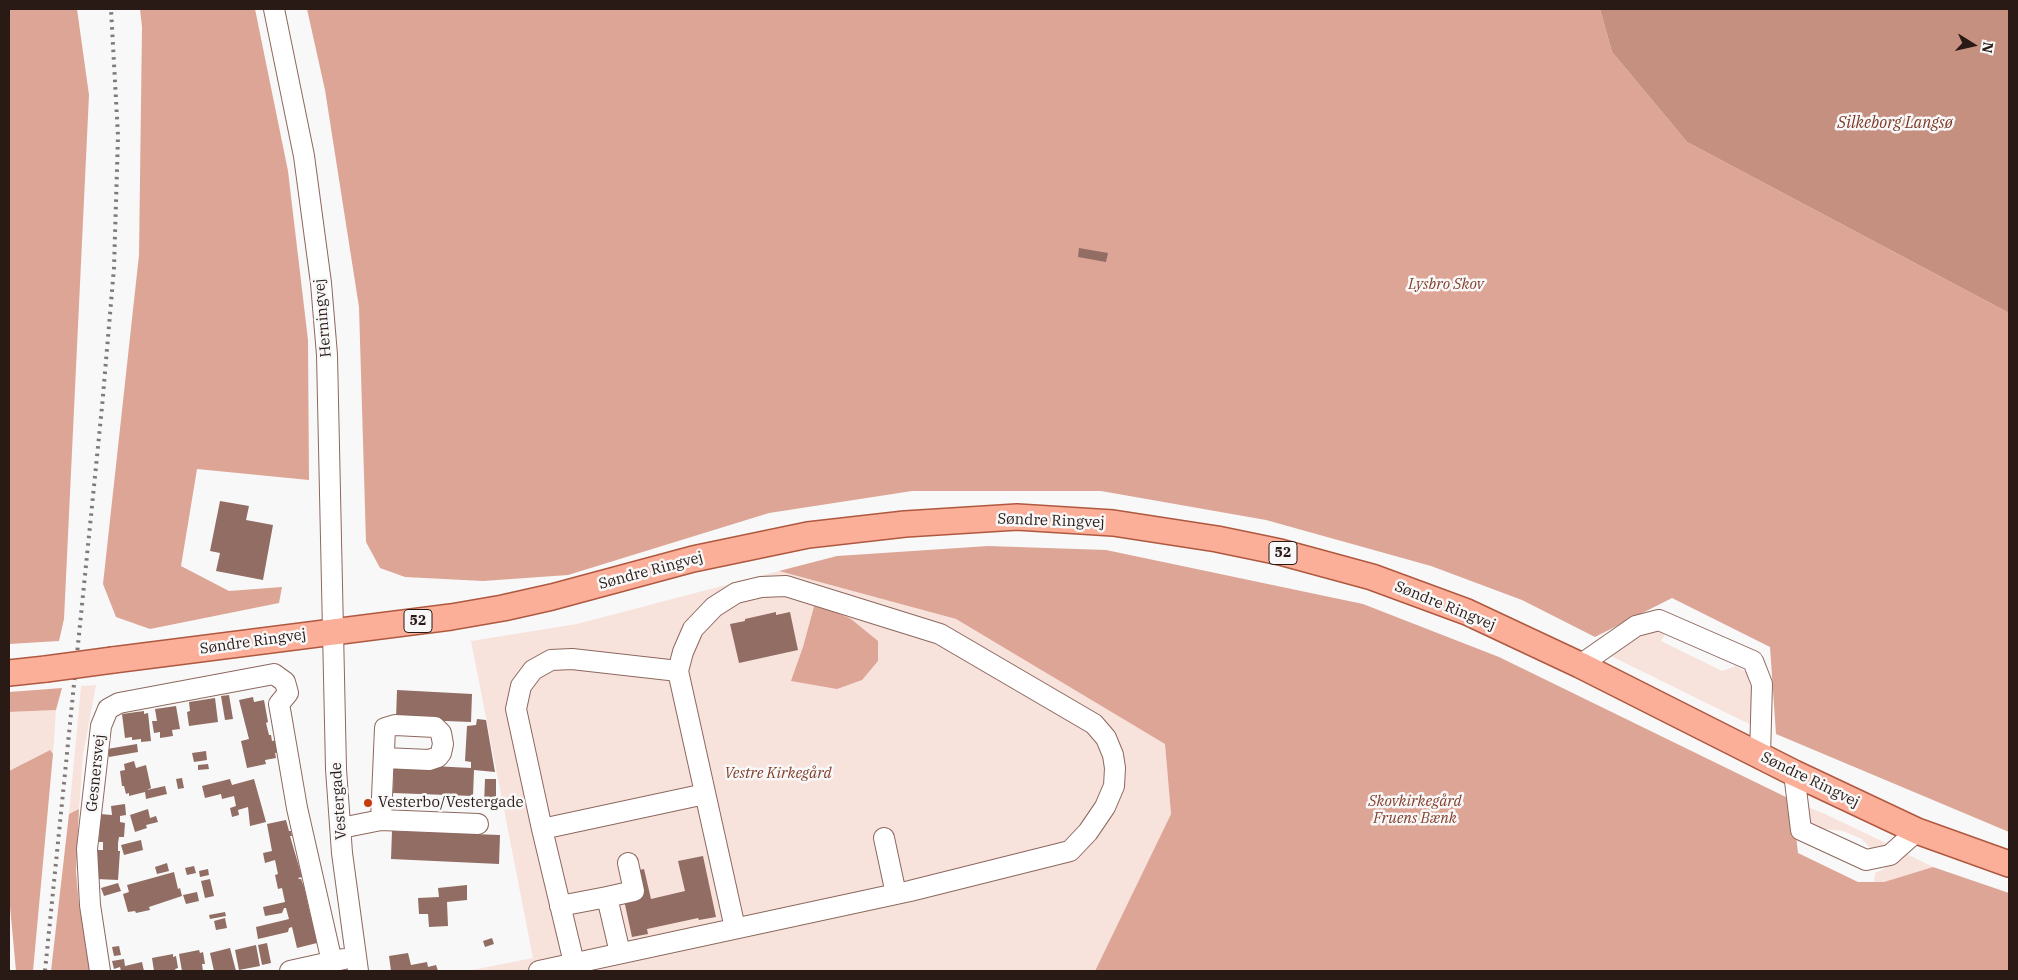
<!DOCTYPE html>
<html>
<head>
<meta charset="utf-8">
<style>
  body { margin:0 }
  #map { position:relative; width:2018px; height:980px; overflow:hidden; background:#f8f8f8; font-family:"IBM Plex Serif",serif }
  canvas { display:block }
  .frame { position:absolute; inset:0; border:10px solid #291a16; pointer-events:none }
  .north { position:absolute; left:1948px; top:20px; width:50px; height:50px; -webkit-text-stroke:4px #f8f8f8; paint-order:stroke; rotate:100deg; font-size:14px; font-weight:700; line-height:20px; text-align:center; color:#291a16 }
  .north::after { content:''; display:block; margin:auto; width:18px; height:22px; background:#291a16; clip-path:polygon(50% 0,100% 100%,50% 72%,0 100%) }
</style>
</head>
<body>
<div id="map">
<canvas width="2018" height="980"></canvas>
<div class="frame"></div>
<div class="north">N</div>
</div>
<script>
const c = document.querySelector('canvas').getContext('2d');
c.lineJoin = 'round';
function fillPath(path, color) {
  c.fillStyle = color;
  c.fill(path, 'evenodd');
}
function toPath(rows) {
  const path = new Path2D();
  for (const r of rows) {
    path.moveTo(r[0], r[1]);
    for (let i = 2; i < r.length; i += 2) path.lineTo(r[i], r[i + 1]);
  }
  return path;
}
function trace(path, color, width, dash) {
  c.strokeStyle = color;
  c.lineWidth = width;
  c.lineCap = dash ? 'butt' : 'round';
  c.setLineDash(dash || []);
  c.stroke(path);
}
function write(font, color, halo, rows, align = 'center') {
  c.font = font + ' "IBM Plex Serif",serif';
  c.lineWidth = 5;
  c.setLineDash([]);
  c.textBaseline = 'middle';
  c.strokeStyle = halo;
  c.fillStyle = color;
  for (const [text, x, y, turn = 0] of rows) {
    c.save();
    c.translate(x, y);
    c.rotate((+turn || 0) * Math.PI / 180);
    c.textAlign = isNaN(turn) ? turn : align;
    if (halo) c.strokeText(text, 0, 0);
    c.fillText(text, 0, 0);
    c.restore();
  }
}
const green = toPath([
  [779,571,956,619,1165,744,1171,814,1095,971,467,971,533,958,471,641,577,624],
  [1653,628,1665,634,1661,641,1722,671,1736,666,1746,672,1751,688,1754,713,1751,725,1609,655,1610,651],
  [96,685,83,755,79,809,69,814,81,686],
  [56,710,53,754,49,750,9,771,9,712],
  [1808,807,1825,814,1890,845,1871,849,1862,839,1843,831,1816,828,1808,822],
  [1905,853,1933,867,1884,882,1874,882,1875,873,1882,870]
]);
const forest = toPath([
  [9,9,77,9,89,95,64,619,59,641,9,644],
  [140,9,255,9,288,171,308,340,309,480,197,469,181,566,229,591,282,587,279,603,150,629,116,617,103,584,139,255,142,27],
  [307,9,1600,9,1612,52,1687,142,2009,313,2009,832,1776,734,1770,647,1672,598,1595,637,1522,600,1431,566,1266,520,1101,491,912,491,769,513,568,575,483,581,405,577,380,568,366,542,359,307,325,90],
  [988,546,1106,550,1363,604,1499,657,1792,800,1798,853,1858,882,1884,882,1933,867,2009,893,2009,971,1095,971,1171,814,1165,744,956,619,779,571,837,556],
  [815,603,851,619,878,641,878,661,862,680,837,689,791,681,803,647],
  [62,688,56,710,9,712,9,692],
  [50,750,53,754,33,971,16,971,9,896,9,771],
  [79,809,76,872,79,905,91,971,51,971,69,814]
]);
const water = toPath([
  [1600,9,2009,9,2009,313,1687,142,1612,52]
]);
const building = toPath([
  [1079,248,1108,253,1106,262,1078,257],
  [220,501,249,506,246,520,273,525,263,580,216,571,220,553,210,551],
  [776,612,776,615,790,612,798,650,739,663,730,624,745,621,745,619],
  [397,690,472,694,471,722,396,719],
  [229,695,233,719,225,720,221,696],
  [253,697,254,702,264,700,268,722,266,723,269,735,271,735,272,741,278,740,281,752,275,753,276,758,265,760,266,764,247,768,241,741,249,739,239,700],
  [215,698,218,722,189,726,187,712,190,711,189,702],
  [176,706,180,729,172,730,173,736,160,738,160,732,154,733,152,721,157,721,155,709],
  [144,711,144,714,148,713,151,741,141,742,141,739,132,740,132,737,125,738,122,714],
  [477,719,486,720,495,772,474,770,473,796,393,793,394,764,471,768,471,762,465,761,467,726,476,725],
  [137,744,138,752,109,757,107,749],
  [206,751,207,760,194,762,192,753],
  [134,761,136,768,146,765,151,788,147,790,165,786,167,794,146,799,145,792,129,796,129,793,126,794,124,786,122,786,120,771,125,770,124,764],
  [208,764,209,769,198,770,198,765],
  [182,778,184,788,178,789,176,779],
  [230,779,232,785,254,779,266,822,250,826,248,807,238,810,239,815,232,817,230,808,236,806,234,796,222,799,221,794,205,798,202,786],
  [485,779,496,779,496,806,484,805],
  [125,804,126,815,120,816,120,822,125,823,124,837,119,837,118,843,118,851,120,851,118,880,97,879,98,850,103,850,103,842,99,842,100,814,112,815,111,806],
  [148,809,150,818,156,816,158,822,146,825,147,828,135,832,130,815],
  [286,820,289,831,291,831,292,836,290,836,302,877,298,878,299,879,301,879,304,887,310,914,318,938,317,943,297,948,292,927,289,928,288,932,258,939,256,927,289,919,286,908,284,908,282,913,265,916,263,907,285,902,282,888,278,889,275,875,278,874,275,860,265,863,263,853,272,851,267,824],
  [392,831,500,835,499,864,391,859],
  [141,840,143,850,124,855,121,845],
  [703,856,716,917,699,920,698,918,647,929,648,934,632,937,624,900,634,871,644,869,651,899,685,891,678,861],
  [167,863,169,871,157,874,155,867],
  [194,866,196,873,187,875,185,868],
  [208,869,209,875,200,877,199,871],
  [174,872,178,889,180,888,182,896,149,907,150,910,136,913,135,911,128,912,123,894,129,892,127,885],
  [210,879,214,896,205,898,201,881],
  [118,883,121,891,104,896,101,888],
  [467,885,467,900,447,902,448,926,429,927,428,914,419,914,418,898,439,897,438,888],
  [197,892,199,901,186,904,183,895],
  [225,912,226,916,210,919,209,915],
  [225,918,227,928,216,930,214,921],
  [492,938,494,944,485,947,483,941],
  [267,943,271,963,262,965,258,945],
  [256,945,260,966,239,970,235,950],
  [119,946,121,955,114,956,112,947],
  [230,948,236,971,214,971,210,953],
  [199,950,200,953,203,952,205,964,202,964,203,971,182,971,179,954],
  [408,953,411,965,427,962,428,967,436,965,438,971,391,971,389,956],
  [173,954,173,957,176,956,178,968,175,969,176,971,154,971,152,958],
  [124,959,125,966,142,962,144,971,121,971,120,967,114,969,112,961]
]);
const minor = toPath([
  [274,9,304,156,321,283,327,355,336,769,342,853,358,971],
  [1580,665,1636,626,1659,620,1753,661,1762,684,1760,756],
  [384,758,429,760,438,757,441,753,443,744,441,733,435,727,395,725,385,728,381,820,478,824],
  [1794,773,1801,830,1866,860,1890,855,1917,831],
  [341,828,381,820],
  [542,829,705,794],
  [884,838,896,894],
  [560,906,607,897],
  [620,953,607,897,634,891,628,863],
  [574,963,542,829,516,709,521,686,533,670,551,660,572,659,678,671],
  [100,971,90,905,87,849,101,726,108,709,119,703,274,674,285,682,288,693,279,704,281,715,297,808,332,962],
  [290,971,344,959],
  [539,971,910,891,1070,851,1088,832,1105,807,1114,786,1115,768,1113,755,1106,738,1094,724,940,634,786,586,761,587,736,593,714,607,693,629,683,652,678,671,735,928]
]);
const major = toPath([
  [113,660,451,617,503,608,552,597,693,559,808,535,905,524,1017,517,1113,523,1217,539,1280,552,1372,577,1467,612,1580,665,1794,773,1917,831,2009,864],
  [9,673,46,669]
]);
const rail = toPath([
  [45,971,102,407,114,268,118,136,111,9]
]);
const majorBridge = toPath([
  [46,669,113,660]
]);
const markers = [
  [368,803,5,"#c53d10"]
];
const shields = [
  [1283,553,28],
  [418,621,28]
];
const shieldNames = [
  ["52",1283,553],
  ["52",418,621]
];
const parkNames = [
  ["Lysbro Skov",1446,285],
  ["Vestre Kirkegård",778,774],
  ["Skovkirkegård",1415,802],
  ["Fruens Bænk",1415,819]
];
const streetNames = [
  ["Herningvej",323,318,-95],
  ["Søndre Ringvej",1051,521,2],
  ["Søndre Ringvej",651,571,-15],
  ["Søndre Ringvej",1445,606,22],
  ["Søndre Ringvej",253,642,-8],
  ["Gesnersvej",96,773,-84],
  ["Søndre Ringvej",1810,780,26],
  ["Vestergade",339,801,-94]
];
const poiNames = [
  ["Vesterbo/Vestergade",378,803]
];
const waterNames = [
  ["Silkeborg Langsø",1895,123]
];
fillPath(green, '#f8e2dc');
fillPath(forest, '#dda595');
fillPath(water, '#c69081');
fillPath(building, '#916d63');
trace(minor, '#8d685e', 22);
trace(major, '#b0583f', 28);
trace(minor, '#fff', 20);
trace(major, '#fbaf99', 25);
trace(rail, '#817976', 4, [2.5, 5]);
trace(majorBridge, '#b0583f', 28, []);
trace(majorBridge, '#fbaf99', 25);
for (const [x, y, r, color] of markers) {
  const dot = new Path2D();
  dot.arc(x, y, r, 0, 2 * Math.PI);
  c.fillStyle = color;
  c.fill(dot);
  trace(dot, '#f8f8f8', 2);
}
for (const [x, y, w] of shields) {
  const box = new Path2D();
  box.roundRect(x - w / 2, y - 11.5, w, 23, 4);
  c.fillStyle = '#f8f8f8';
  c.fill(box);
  trace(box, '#291a16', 1);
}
write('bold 14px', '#291a16', null, shieldNames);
write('italic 15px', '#833e2c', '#f8f8f8', parkNames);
write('15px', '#291a16', '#f8f8f8', streetNames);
write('15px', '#291a16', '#f8f8f8', poiNames, 'left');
write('italic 16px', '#7e3927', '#f8f8f8', waterNames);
</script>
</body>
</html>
